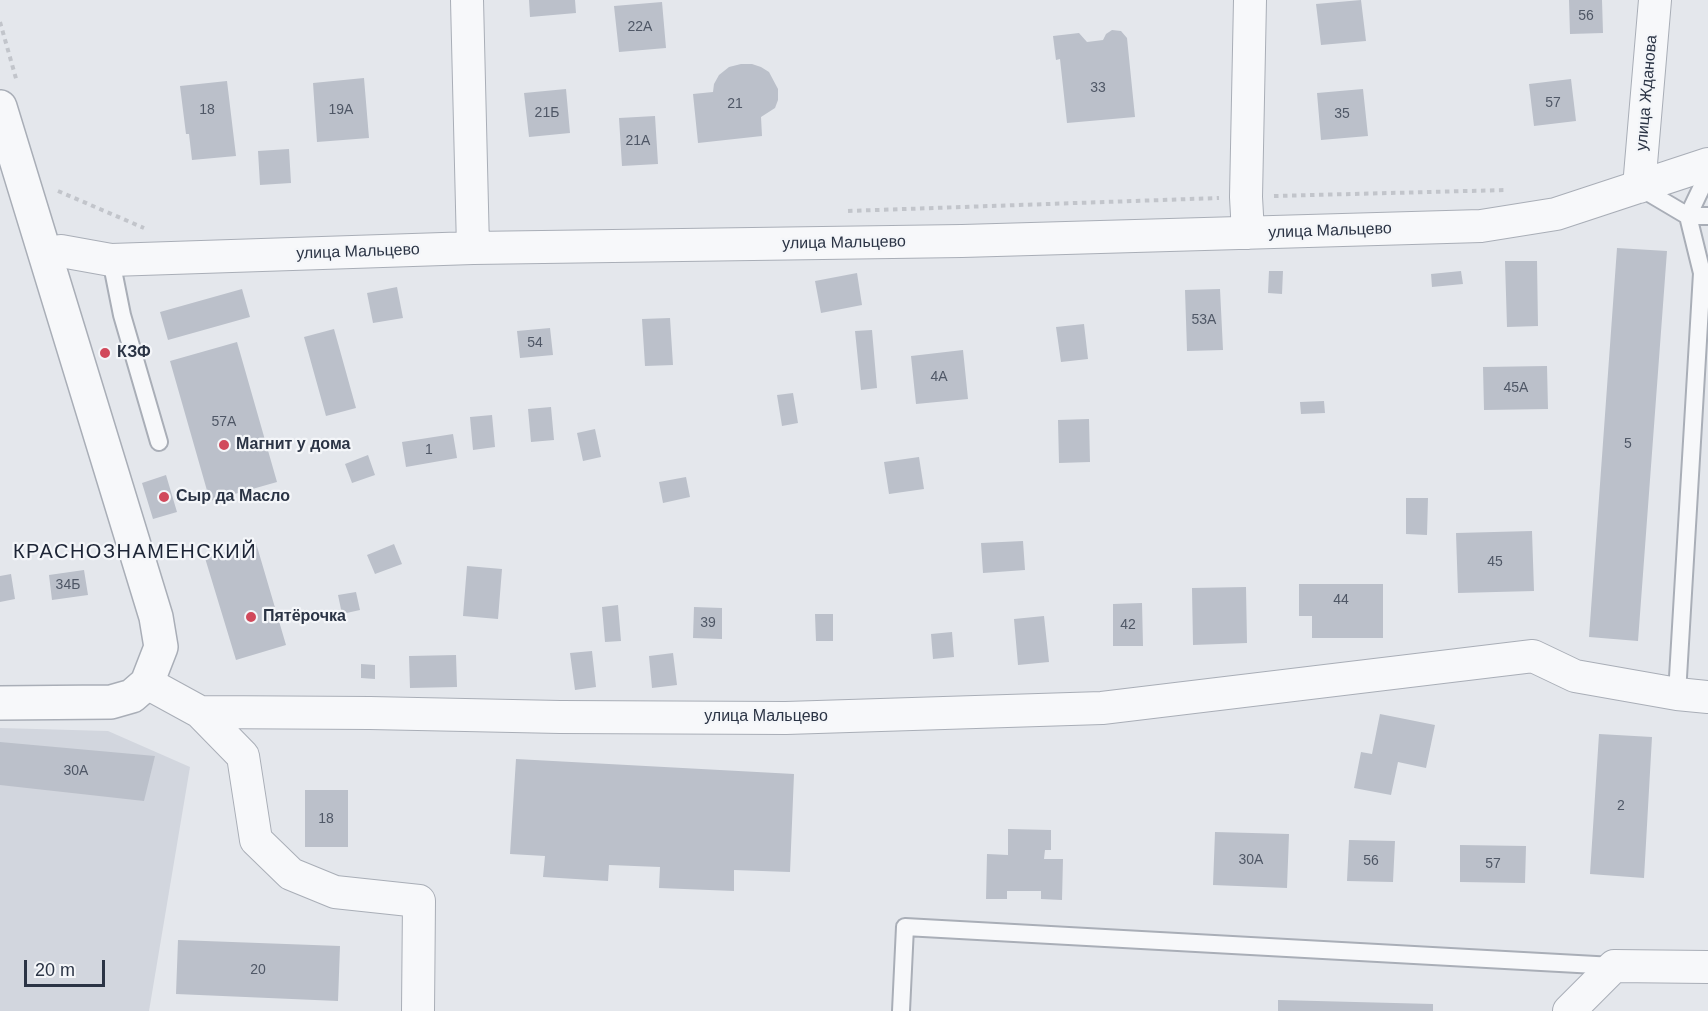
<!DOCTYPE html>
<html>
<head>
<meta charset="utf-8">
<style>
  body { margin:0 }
  #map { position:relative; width:1708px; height:1011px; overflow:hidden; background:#e4e7ec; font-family:Helvetica,sans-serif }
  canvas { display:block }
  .scale { position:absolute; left:24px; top:960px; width:81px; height:27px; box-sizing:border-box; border:3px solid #2b3445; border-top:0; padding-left:8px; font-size:18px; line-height:21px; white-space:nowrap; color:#2b3445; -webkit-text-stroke:4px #f4f6f9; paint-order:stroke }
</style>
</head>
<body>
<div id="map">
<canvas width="1708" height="1011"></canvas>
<div class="scale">20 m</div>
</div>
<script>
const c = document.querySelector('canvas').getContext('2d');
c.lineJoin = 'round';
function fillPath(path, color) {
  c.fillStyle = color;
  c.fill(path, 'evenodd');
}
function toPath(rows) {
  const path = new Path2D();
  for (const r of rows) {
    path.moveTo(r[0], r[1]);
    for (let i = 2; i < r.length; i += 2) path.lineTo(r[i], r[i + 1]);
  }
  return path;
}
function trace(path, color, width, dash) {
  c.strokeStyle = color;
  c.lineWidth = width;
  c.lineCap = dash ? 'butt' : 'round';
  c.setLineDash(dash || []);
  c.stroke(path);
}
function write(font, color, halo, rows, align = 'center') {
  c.font = font + ' Helvetica,sans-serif';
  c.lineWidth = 4.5;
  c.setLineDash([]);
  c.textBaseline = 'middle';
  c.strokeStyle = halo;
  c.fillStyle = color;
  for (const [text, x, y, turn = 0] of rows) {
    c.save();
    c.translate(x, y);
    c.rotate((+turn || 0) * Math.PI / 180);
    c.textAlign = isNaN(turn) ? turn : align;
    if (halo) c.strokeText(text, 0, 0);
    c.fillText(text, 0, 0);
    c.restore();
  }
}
const built = toPath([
  [0,728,108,731,190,767,149,1011,0,1011]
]);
const building = toPath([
  [529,0,575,0,576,13,530,17],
  [1361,0,1366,41,1321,45,1316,4],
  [1569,0,1602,0,1603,33,1570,34],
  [662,2,666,48,619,52,614,6],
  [1112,30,1121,31,1127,38,1135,117,1067,123,1060,59,1056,60,1053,36,1079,33,1087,42,1103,40,1106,34],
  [741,64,752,64,761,67,769,72,778,89,778,100,775,108,761,117,762,136,698,143,693,94,713,92,714,84,719,75,729,67],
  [364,78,369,138,317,142,313,83],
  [1571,79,1576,121,1534,126,1529,84],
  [227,81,236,156,192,160,189,134,186,134,180,86],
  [566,89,570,133,529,137,524,93],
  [1363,89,1368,136,1321,140,1317,93],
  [655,116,658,164,622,166,619,118],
  [289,149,291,183,260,185,258,151],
  [1617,248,1667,251,1638,641,1589,637],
  [1505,261,1537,261,1538,326,1507,327],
  [1269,271,1283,271,1282,294,1268,293],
  [1461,271,1463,284,1432,287,1431,274],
  [857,273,862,305,821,313,815,281],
  [397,287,403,318,373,323,367,293],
  [242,289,250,317,168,340,160,312],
  [1220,289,1223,350,1187,351,1185,290],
  [670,318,673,365,645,366,642,319],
  [1084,324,1088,359,1061,362,1056,327],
  [550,328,553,355,520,358,517,331],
  [334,329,356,408,326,416,304,337],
  [872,330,877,388,861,390,855,331],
  [237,342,277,482,210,501,170,361],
  [963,350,968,399,916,404,911,356],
  [1547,366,1548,409,1484,410,1483,367],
  [793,393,798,423,782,426,777,395],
  [1324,401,1325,413,1301,414,1300,402],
  [551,407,554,440,531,442,528,409],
  [492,415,495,447,473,450,470,417],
  [1089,419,1090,462,1059,463,1058,420],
  [595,429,601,457,583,461,577,433],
  [453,434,457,458,406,467,402,442],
  [368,455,375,475,352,483,345,464],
  [919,457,924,489,889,494,884,462],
  [166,475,177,512,153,519,142,483],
  [686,477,690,497,663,503,659,482],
  [1406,498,1428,498,1427,535,1406,534],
  [1532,531,1534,591,1458,593,1456,533],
  [1023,541,1025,570,983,573,981,543],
  [256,543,286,645,236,660,205,558],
  [394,544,402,564,375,574,367,555],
  [467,566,502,569,498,619,463,616],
  [84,570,88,595,52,600,49,575],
  [11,574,15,599,0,602,0,576],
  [1299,584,1383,584,1383,638,1312,638,1312,616,1299,616],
  [1246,587,1247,643,1193,645,1192,588],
  [356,592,360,610,342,614,338,595],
  [1142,603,1143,646,1113,646,1113,604],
  [618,605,621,641,605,642,602,607],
  [694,607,722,608,722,639,693,638],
  [815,614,833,614,833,641,816,641],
  [1044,616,1049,662,1018,665,1014,619],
  [952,632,954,657,933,659,931,634],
  [592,651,596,687,575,690,570,653],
  [673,653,677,685,652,688,649,656],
  [456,655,457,687,410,688,409,656],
  [361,664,375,665,375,679,361,678],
  [1380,714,1435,725,1426,768,1398,762,1391,795,1354,788,1361,752,1372,754],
  [1599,734,1652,737,1644,878,1590,874],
  [0,742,155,756,144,801,0,785],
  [516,759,794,774,790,872,734,870,734,891,659,888,660,867,609,865,608,881,543,877,545,856,510,854],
  [305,790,348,790,348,847,305,847],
  [1008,829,1051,830,1051,850,1045,850,1044,859,1063,859,1062,900,1041,899,1041,891,1007,891,1007,899,986,899,987,854,1008,855],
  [1215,832,1289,834,1287,888,1213,885],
  [1349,840,1395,841,1393,882,1347,881],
  [1460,845,1526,846,1525,883,1460,882],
  [178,940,340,946,338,1001,176,994],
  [1278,1000,1433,1004,1433,1011,1278,1011]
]);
const path = toPath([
  [0,22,17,82],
  [58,191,144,228],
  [1274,196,1506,190],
  [848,211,1219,198]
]);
const service = toPath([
  [1639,187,1688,216,1708,216],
  [111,260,122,315,159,442],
  [1677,694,1702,273,1688,216,1708,174],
  [901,1011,905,927,1614,966]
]);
const minor = toPath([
  [467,0,473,248],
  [1639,187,1655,0],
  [1248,233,1246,197,1250,0],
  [45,254,61,251,111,260,473,248,962,241,1481,226,1556,214,1708,164],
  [147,683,200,712,370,713,560,717,786,718,1102,708,1533,656,1575,676,1677,694,1708,697],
  [200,712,243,756,256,840,291,874,335,892,419,901,418,1011],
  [1569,1011,1614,966,1708,967]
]);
const tertiary = toPath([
  [0,107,156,617,161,647,147,683,132,696,111,702,0,703]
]);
const markers = [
  [105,353,6,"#d1495b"],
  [224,445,6,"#d1495b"],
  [164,497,6,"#d1495b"],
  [251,617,6,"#d1495b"]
];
const numberNames = [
  ["56",1586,16],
  ["22А",640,27],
  ["33",1098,88],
  ["57",1553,103],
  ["21",735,104],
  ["18",207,110],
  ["19А",341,110],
  ["21Б",547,113],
  ["35",1342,114],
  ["21А",638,141],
  ["53А",1204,320],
  ["54",535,343],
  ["4А",939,377],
  ["45А",1516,388],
  ["57А",224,422],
  ["5",1628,444],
  ["1",429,450],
  ["45",1495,562],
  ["34Б",68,585],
  ["44",1341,600],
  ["39",708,623],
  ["42",1128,625],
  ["30А",76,771],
  ["2",1621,806],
  ["18",326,819],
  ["30А",1251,860],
  ["56",1371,861],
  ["57",1493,864],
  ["20",258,970]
];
const streetNames = [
  ["улица Жданова",1647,93,-85],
  ["улица Мальцево",1330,231,-2],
  ["улица Мальцево",844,243,-1],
  ["улица Мальцево",358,252,-2],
  ["улица Мальцево",766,717]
];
const poiNames = [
  ["КЗФ",117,353],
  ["Магнит у дома",236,445],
  ["Сыр да Масло",176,497],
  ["Пятёрочка",263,617]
];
const quarterNames = [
  ["КРАСНОЗНАМЕНСКИЙ",135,552]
];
fillPath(built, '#d2d6de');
fillPath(building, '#bbc0ca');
trace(service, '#a9aeb7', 20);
trace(minor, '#a9aeb7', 34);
trace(tertiary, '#a9aeb7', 36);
trace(path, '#c2c5cb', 4, [4.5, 4.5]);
trace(service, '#f7f8fa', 16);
trace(minor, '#f7f8fa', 32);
trace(tertiary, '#f7f8fa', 33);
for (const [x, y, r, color] of markers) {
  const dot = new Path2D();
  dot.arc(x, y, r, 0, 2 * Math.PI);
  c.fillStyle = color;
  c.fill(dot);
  trace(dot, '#f4f6f9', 2);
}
write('14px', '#4f5766', null, numberNames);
write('16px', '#2b3445', '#f4f6f9', streetNames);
write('bold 16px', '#2b3445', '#f4f6f9', poiNames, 'left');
c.letterSpacing = '1.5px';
write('20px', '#1d2536', '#f4f6f9', quarterNames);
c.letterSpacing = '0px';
</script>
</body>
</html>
